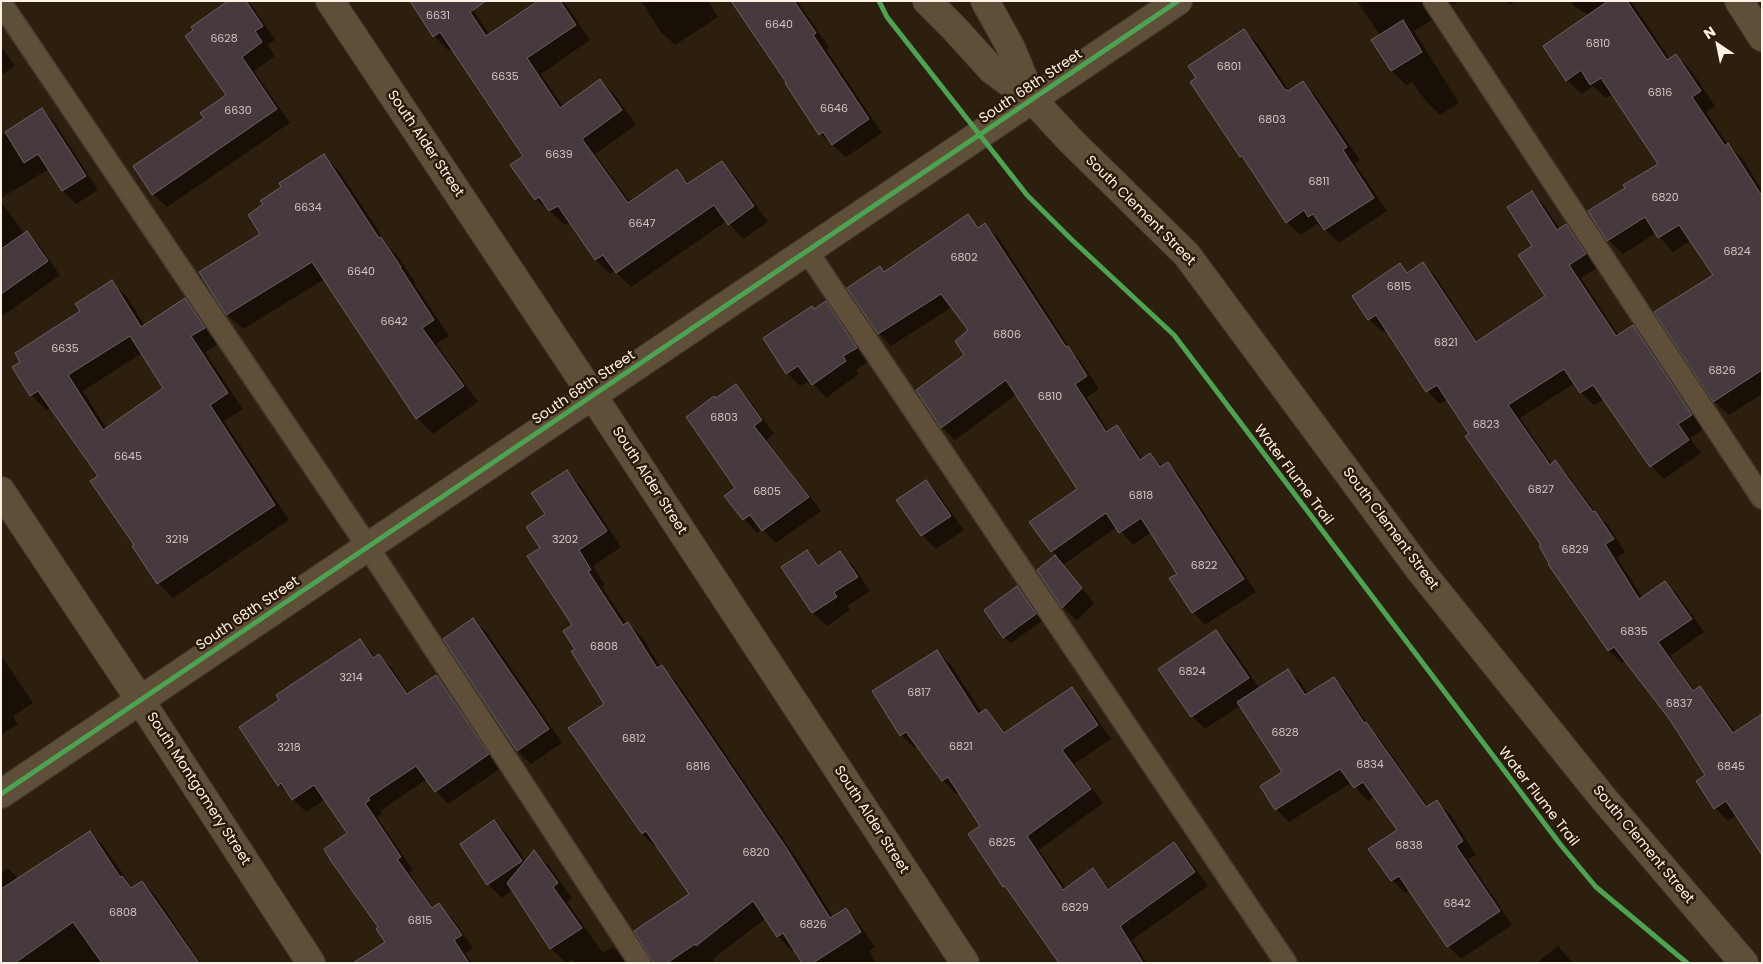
<!DOCTYPE html>
<html>
<head>
<meta charset="utf-8">
<style>
  body { margin:0 }
  #map { position:relative; width:1763px; height:964px; overflow:hidden; background:#2d1f0e; font-family:Poppins,sans-serif }
  canvas { display:block }
  .frame { position:absolute; inset:0; border:2px solid #fef2e7; pointer-events:none }
  .north { position:absolute; left:1693px; top:20px; width:50px; height:50px; -webkit-text-stroke:4px #2a1a07; paint-order:stroke; rotate:326deg; font-size:14px; font-weight:700; line-height:20px; text-align:center; color:#fef2e7 }
  .north::after { content:''; display:block; margin:auto; width:18px; height:22px; background:#fef2e7; clip-path:polygon(50% 0,100% 100%,50% 72%,0 100%) }
</style>
</head>
<body>
<div id="map">
<canvas width="1763" height="964"></canvas>
<div class="frame"></div>
<div class="north">N</div>
</div>
<script>
const c = document.querySelector('canvas').getContext('2d');
c.lineJoin = 'round';
function fillPath(path, color) {
  c.fillStyle = color;
  c.fill(path, 'evenodd');
}
function toPath(rows) {
  const path = new Path2D();
  for (const r of rows) {
    path.moveTo(r[0], r[1]);
    for (let i = 2; i < r.length; i += 2) path.lineTo(r[i], r[i + 1]);
  }
  return path;
}
function trace(path, color, width, dash) {
  c.strokeStyle = color;
  c.lineWidth = width;
  c.lineCap = dash ? 'butt' : 'round';
  c.setLineDash(dash || []);
  c.stroke(path);
}
function write(font, color, halo, rows, align = 'center') {
  c.font = font + ' Poppins,sans-serif';
  c.lineWidth = 5;
  c.setLineDash([]);
  c.textBaseline = 'middle';
  c.strokeStyle = halo;
  c.fillStyle = color;
  for (const [text, x, y, turn = 0] of rows) {
    c.save();
    c.translate(x, y);
    c.rotate((+turn || 0) * Math.PI / 180);
    c.textAlign = isNaN(turn) ? turn : align;
    if (halo) c.strokeText(text, 0, 0);
    c.fillText(text, 0, 0);
    c.restore();
  }
}
const shadow = toPath([
  [230,1,247,1,254,8,275,40,267,45,275,56,254,71,290,123,167,207,153,194,205,118,228,95],
  [467,1,490,35,540,1,562,1,568,7,590,40,541,74,563,107,600,80,615,95,636,125,595,154,630,202,676,171,690,184,721,162,736,177,768,222,743,239,727,221,631,287,615,271,610,274,596,260,570,222,565,225,536,199,524,156,453,48,449,51,434,36],
  [641,1,708,1,718,17,675,45,661,32],
  [752,1,797,1,829,47,826,49,882,133,846,157,820,134,786,84,788,83],
  [1357,1,1460,1,1455,4,1449,3,1442,5,1436,17,1414,31,1459,103,1440,115,1425,100,1412,82,1406,85,1392,71,1373,40,1380,35],
  [1506,1,1516,1,1510,5],
  [1570,1,1631,1,1670,59,1676,55,1691,70,1715,106,1706,112,1728,145,1743,159,1762,190,1762,394,1729,415,1714,401,1715,276,1691,240,1673,252,1656,233,1623,254,1608,240,1626,188,1660,164,1613,94,1606,98,1593,86,1582,94,1567,80,1589,15,1575,7],
  [1244,31,1258,44,1290,92,1303,83,1316,96,1360,160,1355,164,1387,211,1339,243,1325,229,1323,230,1317,224,1300,235,1287,222,1247,162,1241,156],
  [1,46,15,66,1,75],
  [42,109,55,123,98,190,76,204,63,191,49,169,1,198,1,136],
  [323,155,339,171,389,247,396,254,416,283,414,283,449,336,436,344,478,402,433,434,417,418,325,279,243,329,227,314,262,234,264,205,283,187],
  [1532,193,1544,205,1560,230,1566,226,1579,239,1598,267,1581,278,1619,336,1633,327,1646,340,1704,429,1690,438,1701,453,1664,479,1651,466,1605,399,1594,405,1581,393,1575,383,1520,418,1552,464,1555,462,1568,475,1595,512,1608,525,1625,552,1617,558,1643,598,1665,582,1678,595,1704,632,1670,656,1695,691,1700,687,1712,700,1736,733,1737,815,1728,821,1715,808,1707,775,1671,719,1626,660,1622,663,1609,651,1550,565,1551,564,1543,545,1448,399,1440,404,1427,391,1387,329,1382,332,1369,319,1354,296,1400,265,1408,273,1423,264,1436,277,1478,342,1546,296,1534,246],
  [1,202,25,234,27,233,40,246,60,275,1,317],
  [967,215,980,228,985,225,998,237,1073,353,1080,360,1099,389,1087,397,1109,432,1116,427,1129,439,1142,459,1150,454,1163,467,1168,463,1180,476,1256,592,1205,625,1193,612,1179,574,1152,532,1133,545,1117,527,1063,565,1094,603,1077,621,1063,607,1038,570,1057,556,1052,551,1078,489,1017,394,955,440,942,427,918,391,966,355,970,330,952,307,891,346,879,333,880,268,885,272],
  [111,282,127,297,145,326,185,300,200,315,219,343,205,352,243,409,224,421,289,520,173,598,158,583,99,477,51,407,47,411,31,395,14,368,81,312],
  [142,353,165,389,107,429,83,391],
  [826,303,839,316,869,361,856,370,859,374,826,398,810,380,800,386,787,373,814,310],
  [736,386,749,399,774,434,766,440,821,511,776,543,762,529,757,533,744,519,736,488],
  [566,472,581,486,621,547,593,566,605,585,602,587,627,624,628,623,643,638,660,667,676,681,801,865,833,917,846,910,860,925,875,947,869,951,876,963,803,963,795,949,792,951,778,936,766,918,713,959,715,963,653,963,691,894,659,847,657,848,642,834,605,704,577,650,574,625,542,548,547,515],
  [926,481,939,495,964,530,936,549,922,535,898,500],
  [807,552,821,566,840,553,853,566,870,591,847,606,850,610,827,626,813,613,783,568],
  [1017,587,1023,594,1042,621,1011,643,1004,637],
  [473,619,487,633,562,743,531,764,517,750],
  [1216,631,1230,645,1260,689,1288,670,1301,683,1308,694,1333,678,1346,691,1370,728,1378,736,1428,807,1437,802,1450,814,1476,855,1468,859,1512,925,1461,959,1448,946,1410,890,1405,893,1392,880,1399,831,1374,796,1368,801,1351,783,1289,822,1276,809,1284,772,1240,706,1205,729,1192,716],
  [360,640,376,658,379,656,392,669,409,694,436,676,449,689,501,768,448,804,436,791,427,779,380,811,382,813,377,817,413,870,409,873,434,908,439,905,452,918,473,948,465,953,472,963,391,963,386,942,348,833,325,799,306,812,279,785,281,700],
  [937,651,951,665,982,713,985,710,1006,733,1072,689,1085,702,1111,739,1074,764,1103,803,1039,850,1066,889,1093,870,1110,889,1174,844,1187,857,1208,886,1132,940,1147,963,1060,963,1013,895,1004,886,982,826,959,792,956,794,943,780,918,746,915,748,901,735],
  [1,655,33,703,13,716,18,724,1,735],
  [494,822,508,835,526,862,534,852,549,866,572,898,567,902,603,953,613,947,629,963,574,963,572,960,566,963,551,948,513,890,502,898,488,884,461,844],
  [90,833,103,845,133,889,142,882,155,895,201,963,1,963,1,873,8,868,19,879],
  [1558,946,1573,963,1536,963]
]);
const building = toPath([
  [228,1,246,1,263,26,255,31,262,42,242,57,277,109,152,195,133,166,204,118,200,113,226,95,185,36,193,30,191,27,228,1],
  [410,1,486,1,470,12,486,36,538,1,560,1,576,25,527,58,560,108,600,79,622,110,582,139,628,203,677,169,687,184,722,161,754,206,728,225,714,205,616,273,603,255,595,260,558,206,549,211,539,197,535,200,510,165,523,156,440,32,433,37,410,1],
  [731,1,794,1,816,33,813,35,869,119,832,145,823,132,819,135,785,83,786,82,731,1],
  [1608,1,1627,1,1667,60,1676,54,1701,91,1692,97,1725,146,1728,143,1762,196,1762,370,1713,402,1654,312,1713,275,1679,225,1658,238,1645,217,1607,241,1588,211,1625,188,1623,185,1658,164,1601,78,1590,85,1581,70,1566,81,1543,46,1608,1],
  [1403,20,1422,52,1391,71,1371,40,1403,20],
  [1244,29,1285,90,1286,89,1288,91,1303,81,1347,147,1343,150,1374,198,1324,230,1313,214,1308,217,1304,210,1286,223,1242,156,1240,157,1190,82,1196,78,1188,66,1244,29],
  [42,108,86,176,62,191,38,154,24,163,5,132,42,108],
  [324,154,379,238,381,237,401,267,400,267,434,320,422,328,464,386,416,419,312,262,226,315,199,272,260,234,248,215,263,204,260,201,281,187,279,183,324,154],
  [1532,191,1557,230,1566,224,1586,254,1569,265,1616,336,1633,325,1692,415,1678,424,1689,440,1650,467,1593,385,1580,393,1564,369,1508,405,1550,465,1555,460,1593,512,1595,511,1614,539,1605,544,1639,599,1665,581,1692,619,1658,642,1693,691,1700,686,1733,733,1762,714,1762,855,1726,801,1714,809,1696,781,1705,775,1670,720,1614,647,1608,651,1548,564,1549,563,1539,546,1541,545,1465,436,1469,434,1437,385,1426,392,1376,315,1368,320,1352,296,1400,263,1407,273,1423,262,1476,342,1545,296,1518,255,1532,246,1507,207,1532,191],
  [968,214,978,228,985,223,1066,347,1068,346,1087,376,1075,384,1106,432,1117,425,1140,460,1150,453,1160,467,1168,462,1244,579,1192,613,1169,578,1177,574,1141,518,1119,533,1106,513,1051,552,1029,522,1077,489,1006,380,941,428,916,390,964,355,955,341,968,330,941,294,878,334,847,288,880,266,884,272,968,214],
  [27,231,48,261,1,294,1,249,27,231],
  [112,280,141,327,185,298,205,328,191,336,228,393,210,405,275,505,157,584,132,546,134,545,90,481,98,476,38,391,30,396,12,367,20,362,15,353,80,311,75,304,112,280],
  [130,336,163,388,103,430,68,375,130,336],
  [826,301,857,348,843,356,846,361,812,385,798,366,786,374,763,338,812,306,814,309,826,301],
  [736,384,762,420,754,426,809,497,762,531,750,515,743,520,724,496,735,488,686,417,714,396,716,398,736,384],
  [567,470,607,531,579,550,591,570,588,571,623,625,628,622,657,668,662,665,787,849,830,918,846,908,861,932,813,963,802,963,783,933,777,937,753,901,696,946,695,944,667,963,654,963,634,931,689,894,646,831,642,834,568,728,604,704,571,651,575,650,563,631,572,625,527,556,540,548,526,527,545,514,531,493,567,470],
  [926,480,951,516,921,536,896,500,926,480],
  [807,550,818,566,840,551,858,577,834,592,837,597,812,613,781,567,807,550],
  [1055,555,1082,588,1062,608,1037,570,1055,555],
  [1017,586,1036,614,1003,638,984,610,1017,586],
  [473,618,549,729,517,751,443,639,473,618],
  [1216,630,1249,678,1191,717,1158,669,1216,630],
  [360,639,373,658,379,654,407,694,436,675,489,754,435,792,416,766,368,798,370,800,365,803,401,857,397,859,432,908,439,903,462,935,454,940,469,963,353,963,385,942,376,929,378,927,331,861,324,849,347,833,314,785,292,800,281,783,278,786,239,727,279,700,276,695,360,639],
  [937,650,978,714,986,709,1004,733,1072,687,1098,725,1062,750,1091,789,1027,836,1063,890,1093,868,1108,890,1174,842,1195,872,1120,926,1143,963,1059,963,1005,886,1003,887,968,834,980,826,948,777,942,781,906,732,900,736,872,691,937,650],
  [1288,669,1305,695,1334,677,1364,723,1366,722,1426,807,1437,800,1463,841,1456,846,1500,911,1447,947,1399,876,1391,881,1368,849,1397,830,1363,782,1354,788,1340,769,1275,810,1260,786,1282,772,1237,702,1288,669],
  [494,820,522,861,487,885,460,844,494,820],
  [90,831,120,877,122,876,131,888,142,881,199,963,102,963,73,922,15,963,1,963,1,889,90,831],
  [534,850,558,883,553,887,582,928,550,949,507,883,534,850]
]);
const service = toPath([
  [1434,1,1762,498],
  [1,3,368,547,640,963],
  [807,251,1286,963]
]);
const minor = toPath([
  [330,1,593,396,965,963],
  [927,1,954,28,992,70,1032,99,1070,140,1187,255,1419,569,1603,798,1744,963],
  [985,1,1011,48,1032,99],
  [1739,1,1762,37],
  [1,491,140,700,311,963],
  [1,794,1178,1]
]);
const cycleway = toPath([
  [879,1,887,17,1027,195,1071,239,1174,335,1560,844,1596,887,1687,963],
  [1,794,1178,1]
]);
const numberNames = [
  ["6631",438,16],
  ["6640",779,25],
  ["6628",224,39],
  ["6810",1598,44],
  ["6801",1229,67],
  ["6635",505,77],
  ["6816",1660,93],
  ["6646",834,109],
  ["6630",238,111],
  ["6803",1272,120],
  ["6639",559,155],
  ["6811",1319,182],
  ["6820",1665,198],
  ["6634",308,208],
  ["6647",642,224],
  ["6824",1737,252],
  ["6802",964,258],
  ["6640",361,272],
  ["6815",1399,287],
  ["6642",394,322],
  ["6806",1007,335],
  ["6821",1446,343],
  ["6635",65,349],
  ["6826",1722,371],
  ["6810",1050,397],
  ["6803",724,418],
  ["6823",1486,425],
  ["6645",128,457],
  ["6827",1541,490],
  ["6805",767,492],
  ["6818",1141,496],
  ["3219",177,540],
  ["3202",565,540],
  ["6829",1575,550],
  ["6822",1204,566],
  ["6835",1634,632],
  ["6808",604,647],
  ["6824",1192,672],
  ["3214",351,678],
  ["6817",919,693],
  ["6837",1679,704],
  ["6828",1285,733],
  ["6812",634,739],
  ["6821",961,747],
  ["3218",289,748],
  ["6834",1370,765],
  ["6816",698,767],
  ["6845",1731,767],
  ["6825",1002,843],
  ["6838",1409,846],
  ["6820",756,853],
  ["6842",1457,904],
  ["6829",1075,908],
  ["6808",123,913],
  ["6815",420,921],
  ["6826",813,925]
];
const streetNames = [
  ["South 68th Street",1031,87,-34],
  ["South Alder Street",425,144,56],
  ["South Clement Street",1140,211,45],
  ["South 68th Street",584,388,-34],
  ["Water Flume Trail",1293,475,53],
  ["South Alder Street",649,481,57],
  ["South Clement Street",1390,529,53],
  ["South 68th Street",248,614,-34],
  ["South Montgomery Street",198,789,57],
  ["Water Flume Trail",1538,797,52],
  ["South Alder Street",871,820,57],
  ["South Clement Street",1643,845,50]
];
fillPath(shadow, '#0007');
fillPath(building, '#473a3e');
trace(building, '#6c6064', 1);
trace(service, '#42382e', 24);
trace(minor, '#42382e', 30);
trace(service, '#5f4f39', 21);
trace(minor, '#5f4f39', 28);
trace(cycleway, '#4ca352', 5);
write('11px', '#d0c4bd', null, numberNames);
write('14px', '#fef2e7', '#2a1a07', streetNames);
</script>
</body>
</html>
